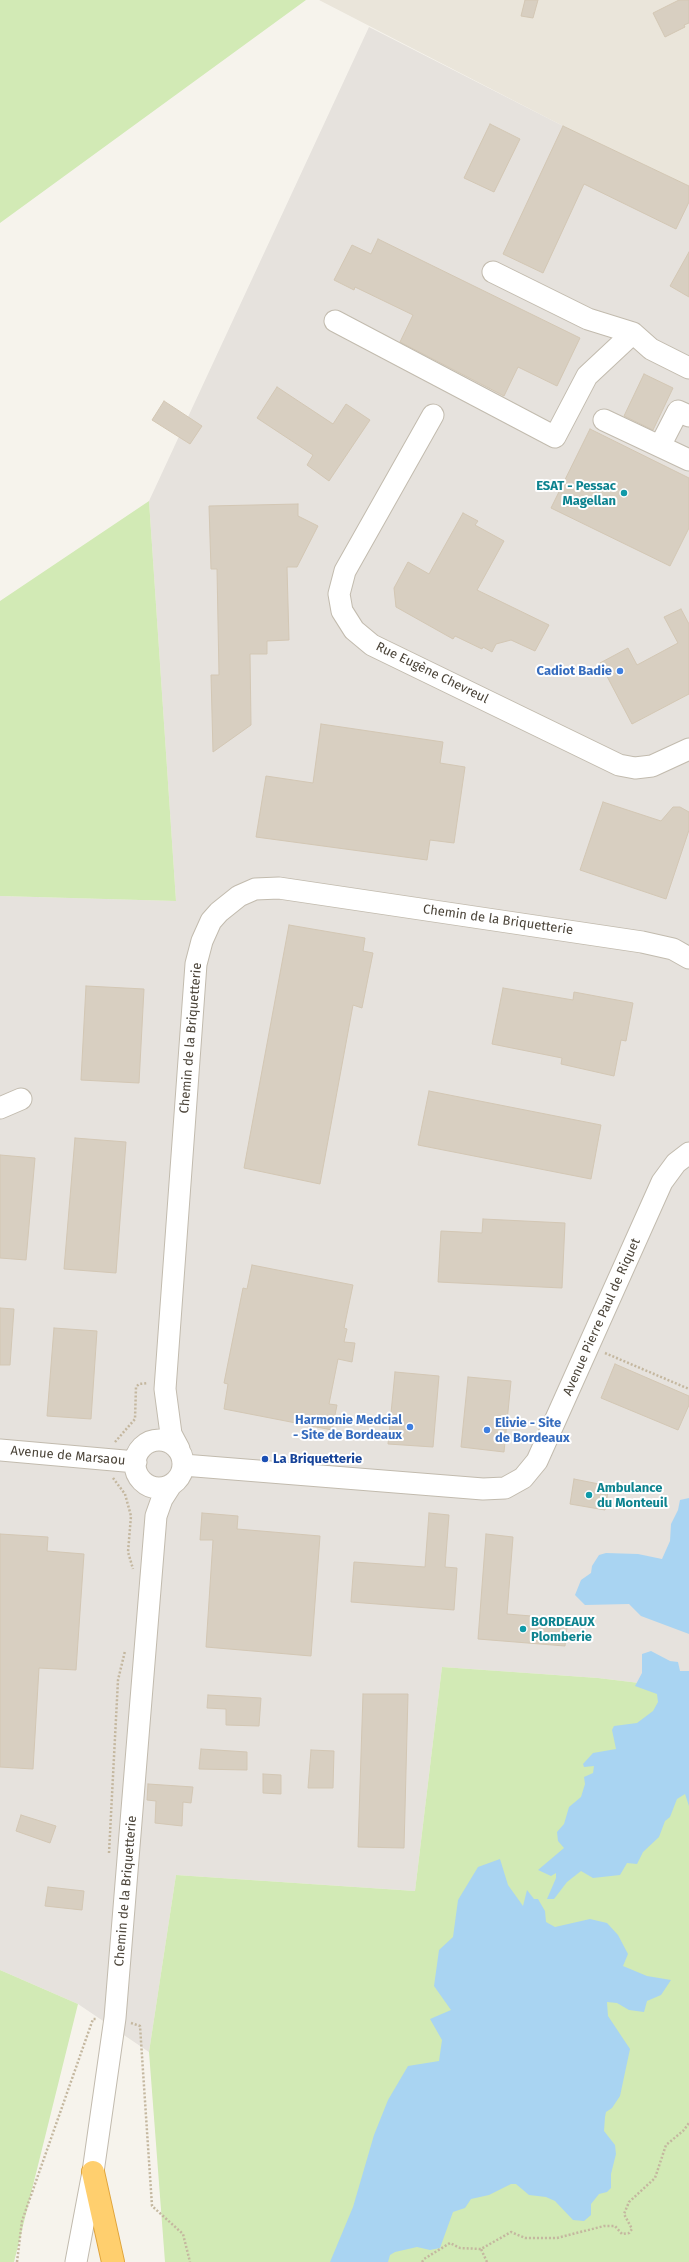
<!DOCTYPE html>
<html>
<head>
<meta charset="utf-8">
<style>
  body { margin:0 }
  canvas { display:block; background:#f6f3ec }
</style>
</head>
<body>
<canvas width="689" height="2262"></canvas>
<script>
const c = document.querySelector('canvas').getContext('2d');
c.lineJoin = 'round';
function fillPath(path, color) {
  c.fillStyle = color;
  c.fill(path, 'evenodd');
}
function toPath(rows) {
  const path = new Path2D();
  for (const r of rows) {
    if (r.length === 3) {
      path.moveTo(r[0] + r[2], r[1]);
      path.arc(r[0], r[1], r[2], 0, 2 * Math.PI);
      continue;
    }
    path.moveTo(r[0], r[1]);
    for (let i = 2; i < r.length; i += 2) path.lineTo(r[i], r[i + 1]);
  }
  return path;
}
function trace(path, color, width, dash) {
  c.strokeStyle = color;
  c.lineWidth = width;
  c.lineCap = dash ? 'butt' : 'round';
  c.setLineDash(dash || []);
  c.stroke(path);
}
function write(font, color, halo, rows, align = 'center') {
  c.font = font + ' "Fira Sans",sans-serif';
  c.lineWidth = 4;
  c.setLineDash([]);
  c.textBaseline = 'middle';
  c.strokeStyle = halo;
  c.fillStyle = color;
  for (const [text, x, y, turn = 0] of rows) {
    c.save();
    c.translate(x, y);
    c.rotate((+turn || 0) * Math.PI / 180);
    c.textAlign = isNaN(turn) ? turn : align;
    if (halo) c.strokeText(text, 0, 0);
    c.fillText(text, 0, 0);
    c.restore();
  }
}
const residential = toPath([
  [319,0,689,0,689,186,563,126]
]);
const industrial = toPath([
  [369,27,563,126,689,186,689,1689,598,1678,442,1667,415,1891,176,1875,149,2052,78,2004,0,1970,0,896,176,901,149,501]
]);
const green = toPath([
  [0,0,306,0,0,223],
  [149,501,176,901,0,896,0,601],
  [442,1667,598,1678,689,1689,689,2262,165,2262,149,2052,176,1875,415,1891],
  [0,1970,78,2004,14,2262,0,2262]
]);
const water = toPath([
  [689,1498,689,1634,641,1616,629,1604,585,1605,575,1595,581,1580,591,1573,592,1566,599,1555,606,1553,638,1554,662,1559,670,1541,671,1524,678,1510,680,1500],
  [651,1651,670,1661,678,1662,680,1671,689,1671,689,1806,685,1794,677,1799,670,1817,665,1821,659,1837,643,1852,637,1864,627,1863,620,1875,593,1878,581,1871,567,1882,554,1899,547,1899,556,1878,556,1873,551,1876,538,1870,564,1848,558,1841,557,1832,564,1824,569,1807,581,1797,585,1784,584,1777,593,1773,594,1766,584,1767,583,1764,593,1753,616,1749,612,1730,614,1726,637,1723,653,1711,658,1702,657,1694,635,1686,642,1673,642,1654],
  [500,1859,508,1885,523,1906,527,1890,534,1899,538,1899,545,1911,546,1922,555,1927,590,1919,607,1923,618,1935,628,1954,623,1966,647,1976,671,1980,661,1995,647,2001,644,2012,629,2010,617,2003,607,2002,608,2016,630,2049,620,2096,612,2108,606,2112,605,2117,604,2131,615,2145,616,2154,611,2174,611,2188,607,2192,599,2194,591,2204,591,2215,584,2221,573,2220,555,2201,546,2197,529,2195,516,2184,511,2184,489,2195,471,2199,465,2208,453,2212,440,2248,430,2250,417,2247,395,2252,390,2255,388,2262,330,2262,353,2207,374,2135,388,2100,408,2066,439,2061,442,2040,430,2019,451,2010,434,1986,439,1950,453,1937,458,1900,478,1867]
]);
const building = toPath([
  [525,0,538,0,533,18,521,16,525,0],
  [679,0,689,0,689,23,684,25,685,27,665,37,653,13,679,0],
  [490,124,520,139,494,192,464,178,490,124],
  [563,126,689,186,689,202,676,229,584,184,543,273,503,254,563,126],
  [378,239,580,338,557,386,518,367,504,396,400,342,413,315,355,287,354,290,334,280,352,245,371,254,378,239],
  [689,252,689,297,670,286,689,252],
  [644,374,673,388,653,430,624,416,644,374],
  [277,387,333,424,346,404,370,420,329,481,307,465,313,455,257,418,277,387],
  [164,401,202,426,190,444,152,420,164,401],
  [590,429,689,478,689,528,670,566,551,508,590,429],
  [298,504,298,516,318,526,297,567,287,567,289,640,267,641,267,654,250,654,251,725,213,752,211,675,219,675,217,569,211,569,209,506,298,504],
  [463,513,478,521,475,525,504,541,477,590,549,625,535,651,511,640,496,644,492,652,483,647,482,649,455,636,453,639,396,607,394,588,408,562,429,574,463,513],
  [681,609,689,624,689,694,632,724,600,663,628,648,637,665,678,643,664,617,681,609],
  [321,724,443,742,440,763,465,767,454,843,430,840,427,860,256,837,266,776,313,783,321,724],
  [603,802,661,821,673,807,680,807,689,812,689,830,666,899,580,870,603,802],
  [289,925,365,938,363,951,373,953,362,1008,353,1005,320,1184,244,1168,289,925],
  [86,986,144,989,139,1083,81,1080,86,986],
  [503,988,573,1000,574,992,633,1003,626,1041,621,1040,614,1076,561,1064,562,1058,492,1044,503,988],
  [429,1091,601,1125,591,1179,418,1145,429,1091],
  [75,1138,126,1142,116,1273,64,1269,75,1138],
  [0,1155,35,1158,26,1260,0,1258,0,1155],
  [483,1219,565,1223,562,1288,438,1282,441,1231,482,1233,483,1219],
  [252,1265,353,1285,344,1328,347,1329,344,1342,355,1343,352,1362,338,1359,329,1404,337,1405,332,1430,224,1409,228,1384,224,1383,243,1288,247,1289,252,1265],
  [0,1308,14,1309,10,1365,0,1365,0,1308],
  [54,1328,97,1331,91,1419,47,1416,54,1328],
  [615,1364,689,1396,689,1405,678,1430,601,1398,615,1364],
  [395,1372,439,1376,433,1447,388,1444,395,1372],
  [468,1377,511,1381,504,1452,461,1447,468,1377],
  [574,1479,609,1486,605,1510,570,1504,574,1479],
  [202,1513,238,1516,237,1529,320,1536,311,1656,206,1647,213,1540,200,1540,202,1513],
  [429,1513,449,1515,445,1567,457,1568,454,1610,351,1602,354,1562,425,1567,429,1513],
  [0,1534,48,1537,47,1551,84,1554,76,1670,39,1668,33,1769,0,1767,0,1534],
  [486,1534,513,1537,507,1614,568,1619,565,1646,478,1639,486,1534],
  [363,1694,408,1694,404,1848,358,1847,363,1694],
  [208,1695,261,1698,259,1726,226,1725,226,1709,207,1708,208,1695],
  [201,1749,247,1752,247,1770,199,1769,201,1749],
  [311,1750,334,1751,333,1788,308,1788,311,1750],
  [263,1774,281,1775,281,1794,263,1793,263,1774],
  [148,1784,193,1787,191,1803,183,1802,182,1826,155,1823,156,1801,147,1800,148,1784],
  [21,1815,56,1826,50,1843,16,1831,21,1815],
  [48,1887,84,1891,82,1910,45,1906,48,1887]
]);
const path = toPath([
  [605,1353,689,1389],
  [115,1442,135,1419,136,1387,139,1384,148,1383],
  [113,1478,125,1494,131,1516,128,1552,133,1569],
  [109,1853,118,1680,125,1651],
  [131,2023,140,2026,152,2206,183,2234,190,2262],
  [17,2262,22,2221,93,2019,97,2019],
  [422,2262,424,2259,450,2243,460,2248,481,2249],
  [487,2262,481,2249,511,2232,525,2238,557,2238,604,2226,615,2226,622,2234,629,2233,632,2229,624,2214,629,2202,655,2178,666,2145,683,2131,689,2123]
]);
const minor = toPath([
  [493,272,588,319,633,333,651,349,689,368],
  [335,321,555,437,587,376,633,333],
  [433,415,345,571,339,594,342,611,354,630,372,645,619,765,635,768,652,766,689,749],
  [604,420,689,460],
  [660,446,678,411,689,416],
  [0,1108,21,1099],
  [159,1464,24],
  [179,1449,171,1434,165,1389,196,964,202,941,211,921,219,912,239,896,255,889,279,888,642,942,673,949,689,958],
  [0,1450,136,1462],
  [183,1465,483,1489,505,1488,523,1478,537,1461,662,1182,676,1163,689,1153],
  [76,2262,93,2172,115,2018,156,1516,162,1499,171,1485]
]);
const highway = toPath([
  [93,2172,113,2262]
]);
const markers = [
  [624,493,4,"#0f9aa8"],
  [620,671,4,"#3f7fe0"],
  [410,1427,4,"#3f7fe0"],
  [487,1430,4,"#3f7fe0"],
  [265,1459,4,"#1a4fb4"],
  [589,1495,4,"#0f9aa8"],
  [523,1629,4,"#0f9aa8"]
];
const cultureNames = [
  ["ESAT - Pessac",616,486,"right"],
  ["Magellan",616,501,"right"],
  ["Ambulance",597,1488],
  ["du Monteuil",597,1503],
  ["BORDEAUX",531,1622],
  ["Plomberie",531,1637]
];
const shopNames = [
  ["Cadiot Badie",612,671],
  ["Harmonie Medcial",402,1420],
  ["- Site de Bordeaux",402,1435],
  ["Elivie - Site",495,1423,"left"],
  ["de Bordeaux",495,1438,"left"]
];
const streetNames = [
  ["Rue Eugène Chevreul",432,673,26],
  ["Chemin de la Briquetterie",498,920,8],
  ["Chemin de la Briquetterie",191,1038,-85],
  ["Avenue Pierre Paul de Riquet",602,1317,-66],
  ["Avenue de Marsaou",68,1456,5],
  ["Chemin de la Briquetterie",126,1891,-85]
];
const transitNames = [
  ["La Briquetterie",273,1459]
];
fillPath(residential, '#eae5da');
fillPath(industrial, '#e6e2dd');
fillPath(green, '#d2eab5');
fillPath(water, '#a9d4f2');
fillPath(building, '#d8cfc1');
trace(building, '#d3c7b4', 1);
trace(minor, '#c2bbae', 23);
trace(highway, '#e0a43c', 24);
trace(path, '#c4b79f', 2.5, [2, 2]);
trace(minor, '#fff', 21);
trace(highway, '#ffcf6e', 22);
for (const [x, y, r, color] of markers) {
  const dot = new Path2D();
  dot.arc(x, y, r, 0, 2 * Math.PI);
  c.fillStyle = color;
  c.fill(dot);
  trace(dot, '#fff', 1.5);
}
write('bold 13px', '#0d838f', '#fff', cultureNames, 'left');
write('bold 13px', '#366cbe', '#fff', shopNames, 'right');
write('13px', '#4b4439', '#fff', streetNames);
write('bold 13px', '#164399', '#fff', transitNames, 'left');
</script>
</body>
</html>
